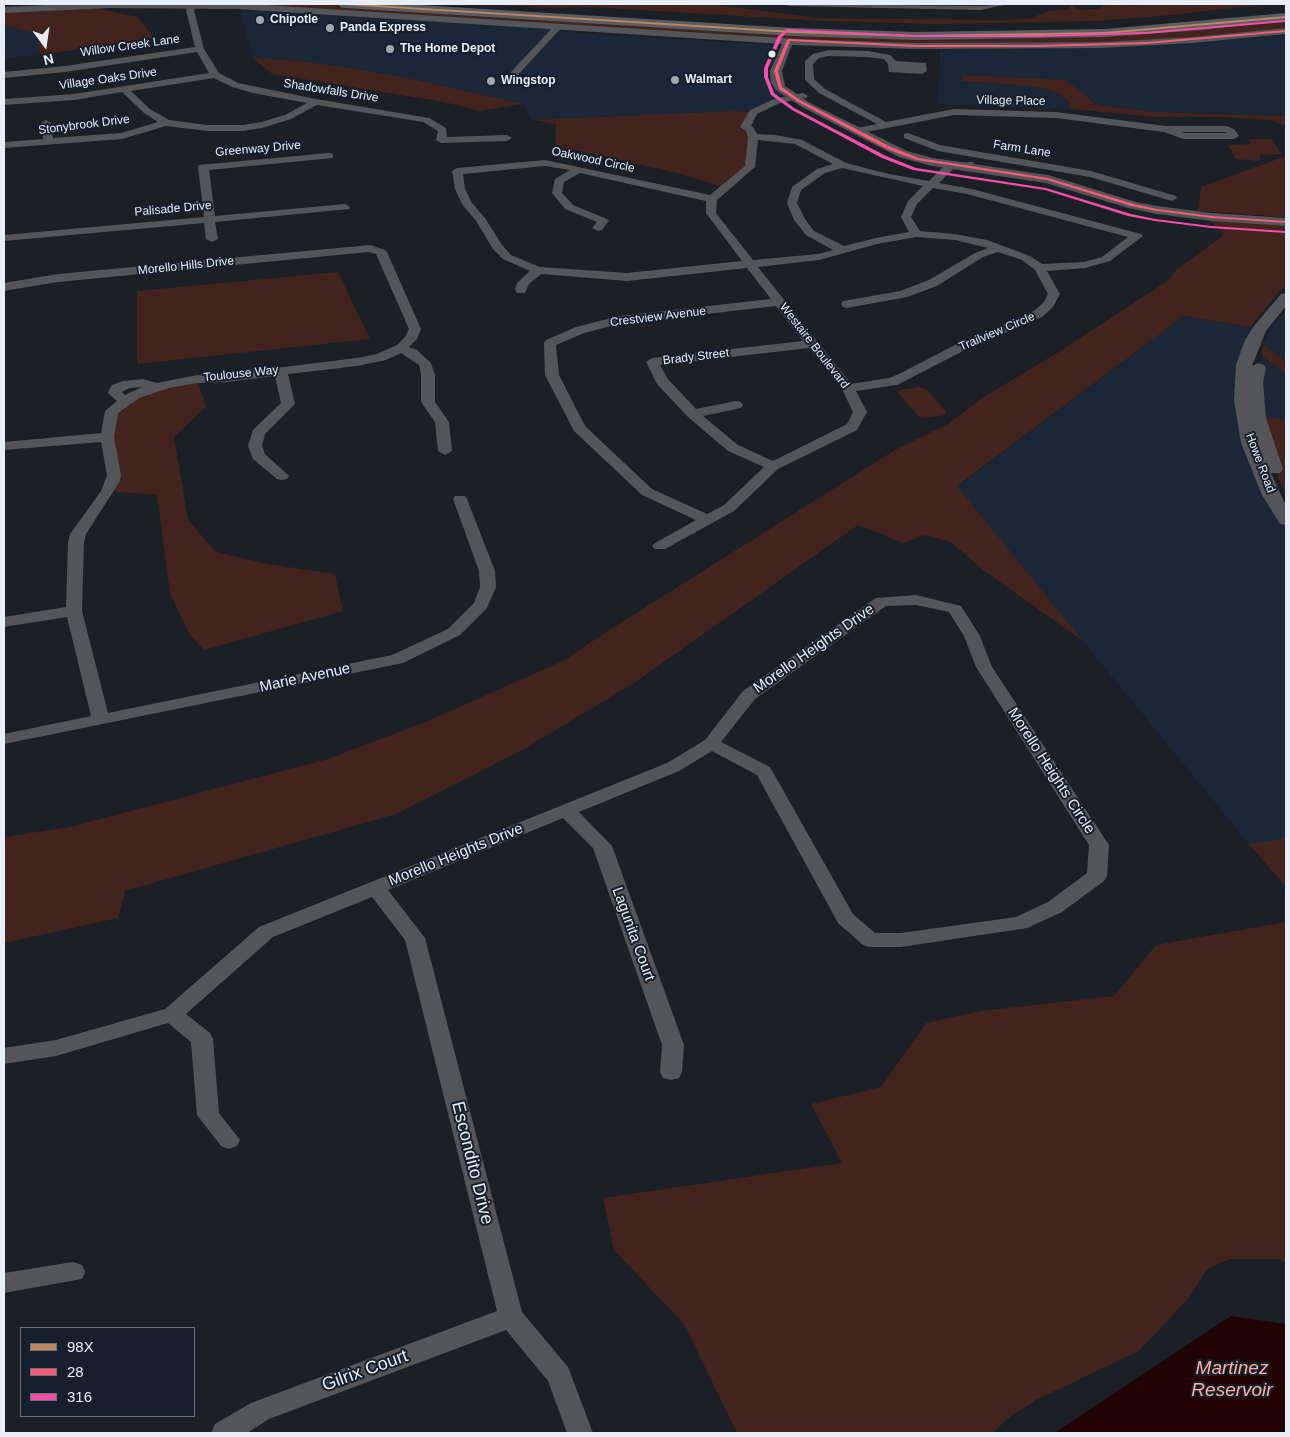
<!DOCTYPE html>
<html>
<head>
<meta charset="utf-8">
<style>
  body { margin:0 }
  #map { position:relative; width:1290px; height:1437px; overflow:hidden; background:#1b2027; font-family:Helvetica,sans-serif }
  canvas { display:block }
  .frame { position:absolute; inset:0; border:5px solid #e8eef7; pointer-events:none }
  .legend { position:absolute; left:20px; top:1327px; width:175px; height:90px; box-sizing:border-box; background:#161f2c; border:1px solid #6a727d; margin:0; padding:6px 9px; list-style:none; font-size:15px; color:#e8eef7 }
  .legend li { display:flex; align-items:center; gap:10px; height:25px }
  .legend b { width:25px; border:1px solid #6a727d }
  .north { position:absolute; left:20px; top:20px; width:50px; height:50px; -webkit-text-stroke:4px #161f2c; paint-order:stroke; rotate:166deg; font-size:14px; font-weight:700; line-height:20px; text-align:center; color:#e8eef7 }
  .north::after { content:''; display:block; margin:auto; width:18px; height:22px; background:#e8eef7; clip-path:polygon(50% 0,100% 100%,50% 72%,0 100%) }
</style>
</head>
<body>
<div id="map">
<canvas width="1290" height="1437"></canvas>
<div class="frame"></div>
<ul class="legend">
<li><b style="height:6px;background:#bb8660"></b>98X</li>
<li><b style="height:6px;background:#f75a77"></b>28</li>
<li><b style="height:6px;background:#f54da8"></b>316</li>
</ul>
<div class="north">N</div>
</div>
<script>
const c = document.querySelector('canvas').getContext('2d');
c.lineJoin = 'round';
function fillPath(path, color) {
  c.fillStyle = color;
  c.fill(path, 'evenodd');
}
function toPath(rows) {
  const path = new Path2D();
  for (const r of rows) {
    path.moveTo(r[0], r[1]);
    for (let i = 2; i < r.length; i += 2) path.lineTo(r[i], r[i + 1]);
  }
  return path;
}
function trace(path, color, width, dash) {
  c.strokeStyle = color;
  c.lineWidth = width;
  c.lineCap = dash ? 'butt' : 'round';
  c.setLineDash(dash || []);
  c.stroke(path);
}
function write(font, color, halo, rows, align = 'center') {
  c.font = font + ' Helvetica,sans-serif';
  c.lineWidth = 4;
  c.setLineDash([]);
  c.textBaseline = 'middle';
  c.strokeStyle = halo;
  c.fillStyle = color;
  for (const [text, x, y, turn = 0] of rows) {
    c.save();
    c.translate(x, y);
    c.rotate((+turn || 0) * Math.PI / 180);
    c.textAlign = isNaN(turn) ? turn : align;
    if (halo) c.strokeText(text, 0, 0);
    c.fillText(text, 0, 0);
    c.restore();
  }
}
const built = toPath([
  [240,8,557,28,566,32,774,45,779,48,775,57,776,77,793,97,753,112,731,111,532,120,523,104,417,80,324,64,253,58],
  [4,25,37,34,40,55,4,58],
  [1286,35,1286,116,1154,112,1097,105,1066,80,963,75,961,81,1031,86,1054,91,1068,100,1070,109,939,104,940,49,1129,47],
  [1286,309,1286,362,1263,344,1271,329],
  [1184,316,1259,329,1244,365,1271,495,1286,520,1286,838,1249,844,957,487],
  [1261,355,1286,374,1286,424,1284,419,1258,418,1258,368]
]);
const green = toPath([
  [129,4,345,4,884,39,1009,39,1110,36,1222,28,1267,23,1286,17,1286,28,1192,37,1100,42,905,43,790,39,394,14],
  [481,4,711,4,818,18,1007,20,1031,18,1049,11,1070,9,1069,4,1079,10,1098,9,1107,4,1124,4,1127,6,1158,4,1266,4,1173,15,1097,21,935,24,822,21,591,7,555,8],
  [90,7,138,17,154,38,40,55,37,34,4,25,4,11],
  [253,58,300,61,345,67,417,80,523,104,479,111,444,102,272,74],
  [963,75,1066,80,1097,105,1154,112,1286,116,1286,126,1270,120,1222,117,1156,117,1070,109,1068,100,1054,91,1031,86,961,81],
  [731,111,753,112,750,129,750,167,727,188,677,173,579,151,555,148,556,124,532,120],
  [1253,139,1272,139,1281,154,1259,155,1261,160,1258,161,1236,159,1228,145,1251,144,1249,140],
  [1286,156,1286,217,1198,211,1201,187],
  [1209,220,1286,225,1286,286,1279,292,1250,327,1184,316,957,486,1084,642,983,570,951,542,925,535,903,543,858,525,634,683,519,752,396,814,125,891,118,918,4,943,4,837,70,827,328,759,423,723,565,660,603,634,895,450,948,424,982,398,1057,353,1169,280,1175,271,1221,237,1223,233],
  [338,272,370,339,137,364,137,291],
  [1263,344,1286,362,1286,374,1261,355],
  [197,379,206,407,174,437,188,520,216,552,267,564,335,574,343,611,204,650,189,634,170,593,157,495,108,491,112,411,134,395],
  [920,387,926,389,947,412,945,415,924,418,918,416,897,392,900,390],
  [1258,418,1284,419,1286,424,1286,494,1272,464],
  [1286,838,1286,887,1249,844],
  [1286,922,1286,1263,1279,1259,1230,1259,1207,1269,1188,1299,1139,1351,1036,1400,1007,1419,993,1433,737,1433,684,1324,614,1250,603,1198,842,1163,811,1104,881,1087,926,1023,981,1011,1114,996,1156,945]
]);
const water = toPath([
  [1231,1316,1286,1324,1286,1433,1054,1433]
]);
const minor = toPath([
  [191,4,198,5,194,10,204,49,219,73,238,83,316,99,429,118,446,128,447,137,507,135,512,138,507,141,441,143,436,140,438,131,423,122,317,105,291,119,262,128,243,131,207,131,166,126,122,139,4,148,4,142,43,139,41,123,46,120,51,123,53,138,121,133,158,122,144,113,122,92,74,100,4,105,4,99,74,94,209,73,197,52,65,72,4,78,4,72,65,66,195,47,186,10,191,4],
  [214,78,232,87,253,93,307,103,285,115,261,122,243,125,207,125,169,120,150,109,131,91,214,78],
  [785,4,981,6,1008,4,981,10,789,6,785,4],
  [556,24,563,26,516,77,510,77,510,73,556,24],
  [829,50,868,51,890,55,896,61,926,63,927,71,922,74,889,72,888,64,884,59,868,57,829,56,819,58,813,64,814,79,825,89,886,122,954,109,1056,112,1166,126,1226,126,1234,129,1239,136,1234,139,1183,139,1164,132,1056,118,954,115,856,134,851,131,853,129,877,124,819,93,805,80,805,61,813,54,829,50],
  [1182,132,1225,132,1227,133,1184,133,1182,132],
  [803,93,808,96,806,98,780,103,757,114,751,126,753,127,757,134,776,135,802,140,846,163,889,174,929,181,947,163,973,162,974,164,973,166,954,168,939,183,972,189,1141,234,1143,236,1110,261,1085,268,1047,271,1060,294,1053,307,1042,317,963,351,897,385,856,391,867,412,857,430,778,469,734,511,665,549,655,549,652,546,655,543,696,520,642,495,574,431,545,375,544,343,546,340,576,327,619,316,771,299,747,268,627,281,541,274,529,284,525,293,517,293,515,290,517,283,530,271,503,259,493,249,476,221,462,204,455,189,452,171,457,168,545,160,710,195,745,166,748,137,746,131,740,127,750,110,774,99,803,93],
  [758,140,795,144,833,164,817,169,792,187,787,203,794,220,806,235,833,250,818,254,753,260,716,213,717,200,755,167,758,140],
  [545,166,570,170,555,179,552,193,565,209,597,222,592,228,598,231,602,230,607,223,609,221,607,219,573,205,562,193,564,182,580,173,706,201,706,213,742,261,627,273,540,267,511,255,502,245,485,218,472,203,465,189,463,174,545,166],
  [842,168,923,186,908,201,901,217,909,232,876,238,844,246,814,231,805,219,797,203,801,190,825,173,842,168],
  [933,188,967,194,1128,237,1102,257,1084,262,1042,264,1030,256,987,240,955,234,920,231,911,217,917,204,933,188],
  [916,237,955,240,988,248,975,253,929,280,900,291,843,301,841,304,843,307,847,308,907,297,937,286,983,257,998,252,1022,260,1035,270,1048,294,1044,302,1034,311,955,345,899,374,889,378,851,384,758,267,819,260,877,244,916,237],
  [776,306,803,341,652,358,646,362,657,384,688,417,728,451,764,467,724,505,707,514,652,489,585,426,559,375,556,345,584,333,619,324,776,306],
  [809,348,842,389,853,412,847,424,773,461,738,445,703,416,741,408,743,405,741,402,736,401,696,409,668,379,660,365,809,348],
  [908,133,940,145,1091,171,1176,196,1177,198,1172,201,1090,177,938,151,904,138,904,134,908,133],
  [329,153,333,154,333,158,209,170,215,216,345,204,350,207,349,209,215,222,218,239,212,242,206,239,204,223,4,241,4,235,204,217,198,167,199,165,329,153],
  [370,245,385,250,387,252,421,329,417,339,409,347,417,350,431,363,435,375,435,402,449,422,452,451,445,455,438,451,435,422,421,402,421,375,419,365,401,353,386,360,357,366,288,374,295,404,265,434,262,446,265,454,289,476,287,479,282,480,277,479,253,459,248,446,253,430,281,403,275,376,227,382,197,383,169,388,139,398,118,413,114,437,121,475,120,481,86,534,84,542,82,611,108,713,392,655,448,629,474,603,480,587,479,571,453,499,455,496,465,496,467,499,495,571,496,587,487,608,460,635,403,663,4,744,4,734,91,716,67,617,4,627,4,617,66,607,68,542,70,534,101,491,107,475,101,442,4,450,4,442,101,433,105,411,117,401,108,393,110,388,112,385,123,381,143,379,157,383,197,375,227,374,357,358,377,354,397,345,405,337,409,329,376,254,369,252,58,282,4,291,4,283,58,274,370,245],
  [142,387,125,395,122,392,130,388,142,387],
  [916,595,961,606,963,609,980,636,992,667,1109,845,1107,876,1104,881,1062,912,1027,928,901,947,870,947,863,945,838,923,757,775,712,751,679,771,579,812,612,846,684,1045,682,1072,679,1078,671,1080,663,1078,660,1072,662,1045,593,848,563,818,388,890,425,938,522,1312,568,1367,593,1433,567,1433,548,1381,506,1330,269,1419,247,1433,211,1433,215,1424,251,1403,497,1311,405,940,372,897,273,937,186,1014,210,1033,213,1039,219,1113,240,1140,237,1146,229,1149,221,1146,197,1115,191,1042,168,1023,56,1056,4,1064,4,1048,56,1040,165,1009,259,927,667,763,705,740,743,691,876,598,916,595],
  [916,605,949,612,964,636,976,667,1089,845,1087,873,1048,902,1016,917,901,933,875,933,853,914,770,767,721,742,755,699,886,606,916,605],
  [73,1262,82,1265,85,1272,82,1279,4,1293,4,1273,73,1262]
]);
const tertiary = toPath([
  [71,4,250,4,798,39,916,43,1102,42,1192,37,1286,28,1286,34,1192,43,1102,48,916,49,792,45,782,71,785,86,810,103,907,151,933,158,1048,175,1136,202,1157,206,1212,213,1286,218,1286,226,1212,221,1157,214,1128,208,1046,183,932,166,899,157,802,107,776,90,771,82,770,71,782,44,238,9,108,8,4,13,4,7,71,4],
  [1286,293,1286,306,1266,331,1252,366,1258,363,1264,365,1266,368,1263,382,1266,418,1283,469,1280,473,1271,473,1286,506,1286,525,1280,524,1262,495,1241,443,1234,400,1236,365,1245,340,1254,326,1281,294,1286,293]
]);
const motorway = toPath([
  [339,4,403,4,793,28,916,32,1105,29,1286,13,1286,21,1201,30,1105,37,916,40,793,36,345,8,340,7,339,4]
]);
const bus1 = toPath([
  [343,4,358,4,793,31,916,35,1105,32,1286,16,1286,18,1105,34,916,37,793,33,345,5,343,4]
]);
const bus2 = toPath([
  [1286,30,1286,32,1146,44,1038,47,916,47,790,41,778,71,782,87,800,100,891,147,919,158,1048,178,1134,204,1157,209,1212,216,1286,221,1286,223,1212,218,1157,211,1131,206,1047,180,916,160,887,149,798,102,779,89,774,71,787,40,789,39,916,45,1038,45,1146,42,1286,30]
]);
const bus3 = toPath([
  [1286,20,1285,22,1145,34,1038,37,916,37,788,31,782,37,768,68,768,77,774,93,794,108,886,156,916,168,1046,188,1131,214,1155,219,1211,226,1285,231,1286,231,1286,233,1285,233,1211,228,1155,221,1128,216,1045,190,913,170,882,158,792,110,771,95,764,77,764,68,778,36,787,29,916,35,1038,35,1145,32,1286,20]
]);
const markers = [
  [260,20,5,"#a0a6ae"],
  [330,28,5,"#a0a6ae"],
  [390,49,5,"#a0a6ae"],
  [772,54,4.5,"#e8eef7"],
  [675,80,5,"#a0a6ae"],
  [491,81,5,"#a0a6ae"]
];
const farPoinames = [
  ["Chipotle",270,20],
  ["Panda Express",340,28],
  ["The Home Depot",400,49],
  ["Walmart",685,80],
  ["Wingstop",501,81]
];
const farStreetnames = [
  ["Willow Creek Lane",130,46,-8],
  ["Village Oaks Drive",108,79,-8],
  ["Shadowfalls Drive",331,91,9],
  ["Village Place",1011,101,1],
  ["Stonybrook Drive",84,125,-7],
  ["Greenway Drive",258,149,-5],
  ["Farm Lane",1022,149,9],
  ["Oakwood Circle",593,160,12],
  ["Palisade Drive",173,209,-5],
  ["Morello Hills Drive",186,266,-6],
  ["Crestview Avenue",658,317,-7],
  ["Trailview Circle",997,332,-23],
  ["Westaire Boulevard",814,346,52],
  ["Brady Street",696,357,-7],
  ["Toulouse Way",241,374,-6],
  ["Howe Road",1260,463,69]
];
const streetNames = [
  ["Morello Heights Drive",814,649,-35],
  ["Marie Avenue",305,678,-12],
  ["Morello Heights Circle",1051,771,57],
  ["Morello Heights Drive",456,855,-22],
  ["Lagunita Court",633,934,70]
];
const nearStreetnames = [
  ["Escondito Drive",472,1163,76],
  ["Gilrix Court",365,1371,-20]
];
const nearWaternames = [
  ["Martinez",1232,1369],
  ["Reservoir",1232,1391]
];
fillPath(built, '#1b2737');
fillPath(green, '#42231d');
fillPath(water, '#210304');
fillPath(minor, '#535558');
fillPath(tertiary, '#535558');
fillPath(motorway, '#595c61');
fillPath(bus1, '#bb8660');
fillPath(bus2, '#f75a77');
fillPath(bus3, '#f54da8');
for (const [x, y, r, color] of markers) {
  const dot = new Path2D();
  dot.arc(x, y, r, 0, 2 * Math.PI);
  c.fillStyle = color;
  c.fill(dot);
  trace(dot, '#161f2c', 2);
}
write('bold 12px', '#e8eef7', '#161f2c', farPoinames, 'left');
write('12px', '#e8eef7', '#161f2c', farStreetnames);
write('15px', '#e8eef7', '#161f2c', streetNames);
write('18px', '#e8eef7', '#161f2c', nearStreetnames);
write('italic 19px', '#fdb0a0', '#161f2c', nearWaternames);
</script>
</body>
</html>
